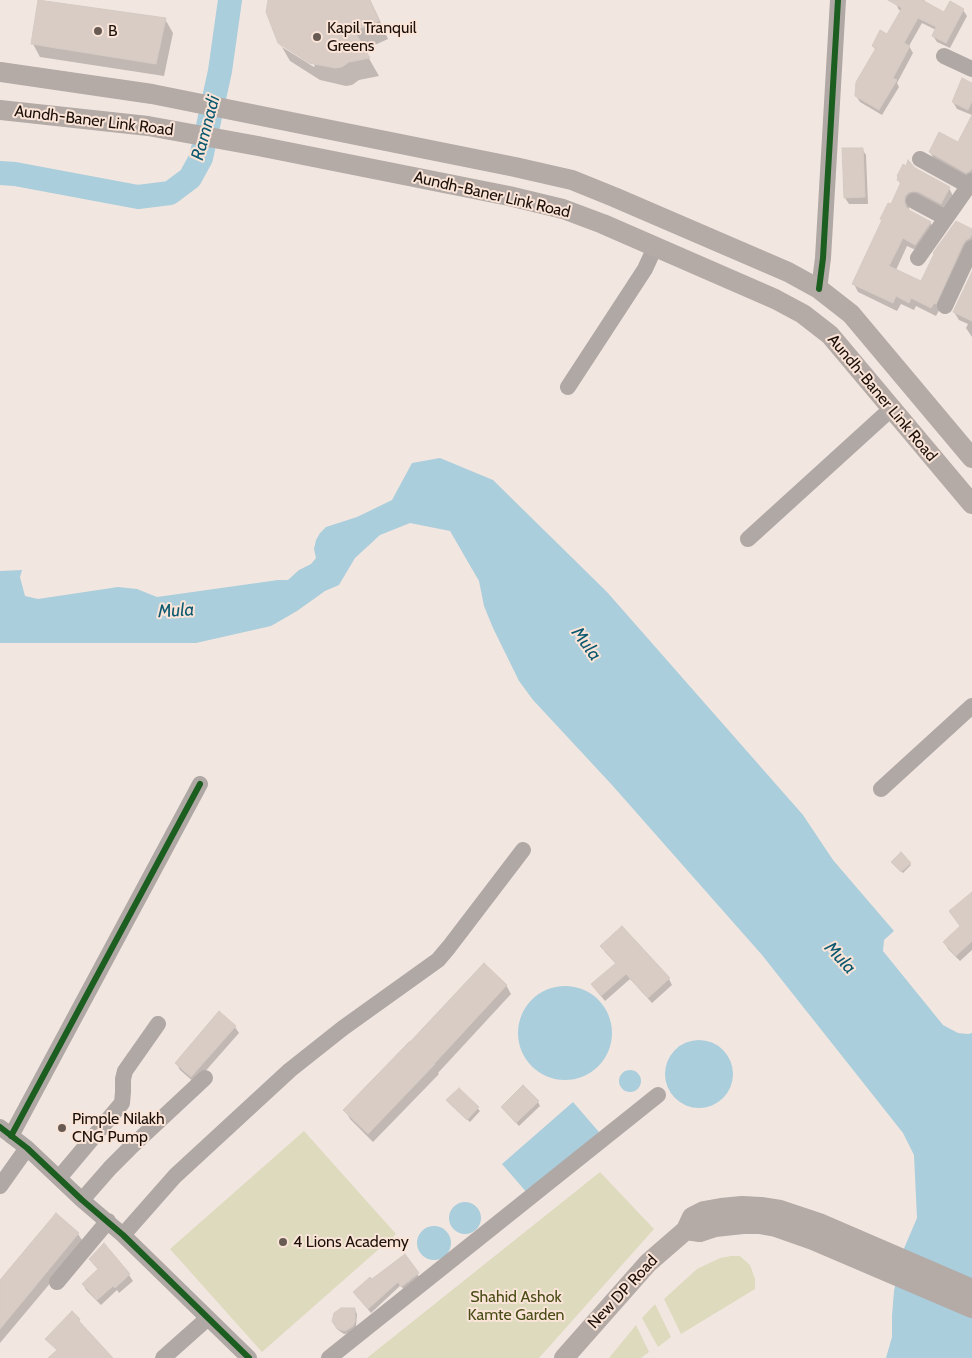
<!DOCTYPE html>
<html>
<head>
<meta charset="utf-8">
<style>
  body { margin:0 }
  canvas { display:block; background:#f2e6e0 }
</style>
</head>
<body>
<canvas width="972" height="1358"></canvas>
<script>
const c = document.querySelector('canvas').getContext('2d');
c.lineJoin = 'round';
function fillPath(path, color) {
  c.fillStyle = color;
  c.fill(path, 'evenodd');
}
function toPath(rows) {
  const path = new Path2D();
  for (const r of rows) {
    if (r.length === 3) {
      path.moveTo(r[0] + r[2], r[1]);
      path.arc(r[0], r[1], r[2], 0, 2 * Math.PI);
      continue;
    }
    path.moveTo(r[0], r[1]);
    for (let i = 2; i < r.length; i += 2) path.lineTo(r[i], r[i + 1]);
  }
  return path;
}
function trace(path, color, width, dash) {
  c.strokeStyle = color;
  c.lineWidth = width;
  c.lineCap = dash ? 'butt' : 'round';
  c.setLineDash(dash || []);
  c.stroke(path);
}
function write(font, color, halo, rows, align = 'center') {
  c.font = font + ' Cabin,sans-serif';
  c.lineWidth = 4;
  c.setLineDash([]);
  c.textBaseline = 'middle';
  c.strokeStyle = halo;
  c.fillStyle = color;
  for (const [text, x, y, turn = 0] of rows) {
    c.save();
    c.translate(x, y);
    c.rotate((+turn || 0) * Math.PI / 180);
    c.textAlign = isNaN(turn) ? turn : align;
    if (halo) c.strokeText(text, 0, 0);
    c.fillText(text, 0, 0);
    c.restore();
  }
}
const green = toPath([
  [304,1131,396,1234,262,1352,170,1249],
  [600,1172,654,1229,539,1358,367,1358],
  [731,1256,740,1256,750,1265,755,1279,755,1289,681,1334,664,1299,697,1269,720,1258],
  [655,1304,671,1337,658,1347,642,1318],
  [636,1325,649,1352,641,1358,609,1358]
]);
const water = toPath([
  [440,458,493,480,607,592,803,815,833,860,894,931,884,940,883,951,943,1025,958,1033,968,1034,972,1033,972,1358,886,1358,892,1337,892,1316,894,1291,902,1253,917,1218,914,1155,903,1133,762,955,612,785,533,700,519,681,493,628,484,606,479,581,450,531,410,523,380,535,355,558,339,585,325,591,297,611,271,626,196,643,0,643,0,571,22,570,20,577,25,596,38,599,118,587,137,589,157,597,278,580,288,580,299,570,311,564,316,558,314,549,316,540,320,533,326,527,357,517,392,500,412,463],
  [565,1033,47],
  [699,1074,34],
  [630,1081,11],
  [573,1102,599,1132,528,1194,502,1164],
  [465,1218,16],
  [434,1243,17]
]);
const shadow = toPath([
  [269,0,370,0,376,12,388,39,377,44,363,48,379,76,359,80,352,85,346,86,320,80,290,61,282,47,314,67,315,65,282,44,282,47,279,43],
  [898,0,924,0,927,4,945,14,963,10,967,16,950,48,937,42,933,36,936,30,922,23,909,46,913,53,897,83,899,87,882,115,860,102,856,96,876,51,873,46,888,36,902,11,899,10,896,4],
  [165,19,173,33,164,76,40,57,33,44],
  [972,84,972,115,957,109,953,102],
  [972,118,972,179,934,159,930,152,959,144],
  [862,149,866,155,868,204,849,204,845,198],
  [914,169,949,188,953,196,946,212,910,205,908,211,930,222,935,231,920,252,907,246,896,270,922,283,972,230,972,248,936,316,916,306,914,310,901,304,897,311,858,292,854,284,901,185,898,180],
  [972,274,972,337,966,328,968,324,959,320,954,312],
  [894,864,910,864,911,865,903,873],
  [972,897,972,950,960,961,948,949,945,943,961,927,950,912],
  [602,946,669,979,672,985,652,1003,630,979,605,1001,592,985,616,964,605,952],
  [506,985,511,994,438,1073,439,1074,373,1142,350,1119,345,1110],
  [235,1027,239,1033,195,1083,180,1070,176,1063],
  [459,1089,480,1111,470,1122,449,1103],
  [538,1102,540,1106,519,1126,502,1107],
  [56,1215,78,1234,84,1243,0,1343,0,1282],
  [104,1245,129,1275,133,1281,119,1293,117,1290,101,1305,86,1290,83,1284,99,1270],
  [405,1256,420,1278,404,1291,401,1285,371,1313,354,1293],
  [355,1310,357,1314,356,1327,351,1333,344,1334,338,1330,335,1325]
]);
const river = toPath([
  [0,173,15,174,138,197,170,193,190,178,201,158,220,71,230,0]
]);
const building = toPath([
  [38,0,166,18,156,64,31,44,38,0],
  [268,0,370,0,379,21,367,26,354,30,370,58,349,62,342,67,335,68,309,63,278,43,266,12,268,0],
  [888,0,922,0,944,12,950,1,964,9,946,43,932,36,936,27,918,18,904,43,910,46,893,78,897,80,879,110,855,96,856,82,876,48,872,46,880,30,887,34,902,8,888,0],
  [962,78,972,83,972,101,968,110,952,102,962,78],
  [972,115,972,168,970,171,966,173,929,152,939,132,958,142,972,115],
  [842,148,863,148,865,197,844,198,842,148],
  [908,160,915,168,950,187,941,204,919,192,914,191,909,192,905,196,904,201,906,207,909,210,931,222,915,245,903,238,889,266,921,281,934,254,933,253,956,221,972,229,972,234,970,238,966,240,963,244,936,304,934,303,931,308,911,298,909,303,896,296,893,303,852,284,882,220,880,219,888,203,891,204,901,182,897,180,898,177,897,176,903,164,906,166,908,160],
  [972,272,972,321,953,312,972,272],
  [901,852,911,863,901,872,891,862,901,852],
  [972,892,972,941,956,956,943,942,960,926,949,911,972,892],
  [622,926,670,978,648,998,626,974,601,996,591,984,616,963,600,946,622,926],
  [484,963,507,985,434,1064,435,1064,368,1134,343,1110,410,1041,410,1042,484,963],
  [219,1011,236,1026,191,1077,175,1063,219,1011],
  [523,1085,539,1101,516,1123,501,1107,523,1085],
  [459,1088,479,1107,467,1120,446,1100,459,1088],
  [56,1213,79,1233,0,1329,0,1280,56,1213],
  [104,1243,130,1274,115,1288,113,1286,97,1300,82,1284,98,1269,89,1259,104,1243],
  [405,1254,419,1273,401,1287,398,1282,368,1309,353,1292,370,1277,372,1279,405,1254],
  [341,1308,355,1308,355,1322,353,1326,345,1331,337,1329,332,1321,334,1313,341,1308],
  [72,1311,80,1319,79,1321,113,1358,48,1358,57,1350,45,1339,72,1311]
]);
const minor = toPath([
  [944,56,972,69],
  [920,159,969,186],
  [914,201,946,218],
  [918,258,972,181],
  [819,289,823,258,838,0],
  [945,306,972,248],
  [568,387,645,269,655,247],
  [748,539,891,409],
  [881,789,972,706],
  [0,1127,27,1148,82,1200,123,1235,249,1358],
  [11,1136,200,784],
  [59,1178,122,1103,123,1092,123,1079,125,1071,158,1024],
  [0,1186,27,1148],
  [82,1200,110,1168,130,1148,205,1078],
  [123,1235,175,1176,290,1070,343,1028,438,960,449,947,523,850],
  [57,1282,108,1221],
  [163,1358,208,1318],
  [329,1358,658,1095]
]);
const major = toPath([
  [0,72,152,94,515,167,572,180,614,197,788,272,819,289,851,314,972,458],
  [0,110,148,126,258,146,509,196,563,209,603,224,775,299,803,314,830,335,972,504],
  [686,1230,700,1232,715,1227,743,1224,759,1224,776,1227,813,1240,972,1308],
  [564,1358,648,1263,686,1230,692,1217,704,1211,721,1208,742,1206,761,1207,780,1210,819,1223,972,1289]
]);
const cycleway = toPath([
  [819,289,823,258,838,0],
  [0,1127,27,1148,82,1200,123,1235,249,1358],
  [11,1136,200,784]
]);
const markers = [
  [98,31,5,"#675b54"],
  [317,37,5,"#675b54"],
  [62,1128,5,"#675b54"],
  [283,1242,5,"#675b54"]
];
const poiNames = [
  ["Kapil Tranquil",327,28],
  ["Greens",327,46],
  ["B",108,31],
  ["Pimple Nilakh",72,1119],
  ["CNG Pump",72,1137],
  ["4 Lions Academy",293,1242]
];
const streetNames = [
  ["Aundh-Baner Link Road",94,121,7],
  ["Aundh-Baner Link Road",492,195,13],
  ["Aundh-Baner Link Road",882,398,50],
  ["New DP Road",623,1292,-47]
];
const parkNames = [
  ["Shahid Ashok",516,1297],
  ["Kamte Garden",516,1315]
];
const waterNames = [
  ["Ramnadi",206,128,-75],
  ["Mula",176,611,-3],
  ["Mula",586,644,54],
  ["Mula",840,958,47]
];
fillPath(green, '#dddabe');
fillPath(water, '#abcedc');
fillPath(shadow, '#0003');
trace(river, '#abcedc', 24);
fillPath(building, '#d8ccc5');
trace(building, '#d6cbc4', 1);
trace(minor, '#b0a8a5', 16);
trace(major, '#b4aaa6', 20);
trace(cycleway, '#1b5e20', 6);
for (const [x, y, r, color] of markers) {
  const dot = new Path2D();
  dot.arc(x, y, r, 0, 2 * Math.PI);
  c.fillStyle = color;
  c.fill(dot);
  trace(dot, '#fae4d8', 2);
}
write('16px', '#1c1009', '#fae4d8', poiNames, 'left');
write('16px', '#1c1009', '#fae4d8', streetNames);
write('16px', '#494d15', '#fae4d8', parkNames);
write('italic 18px', '#0c596f', '#fae4d8', waterNames);
</script>
</body>
</html>
